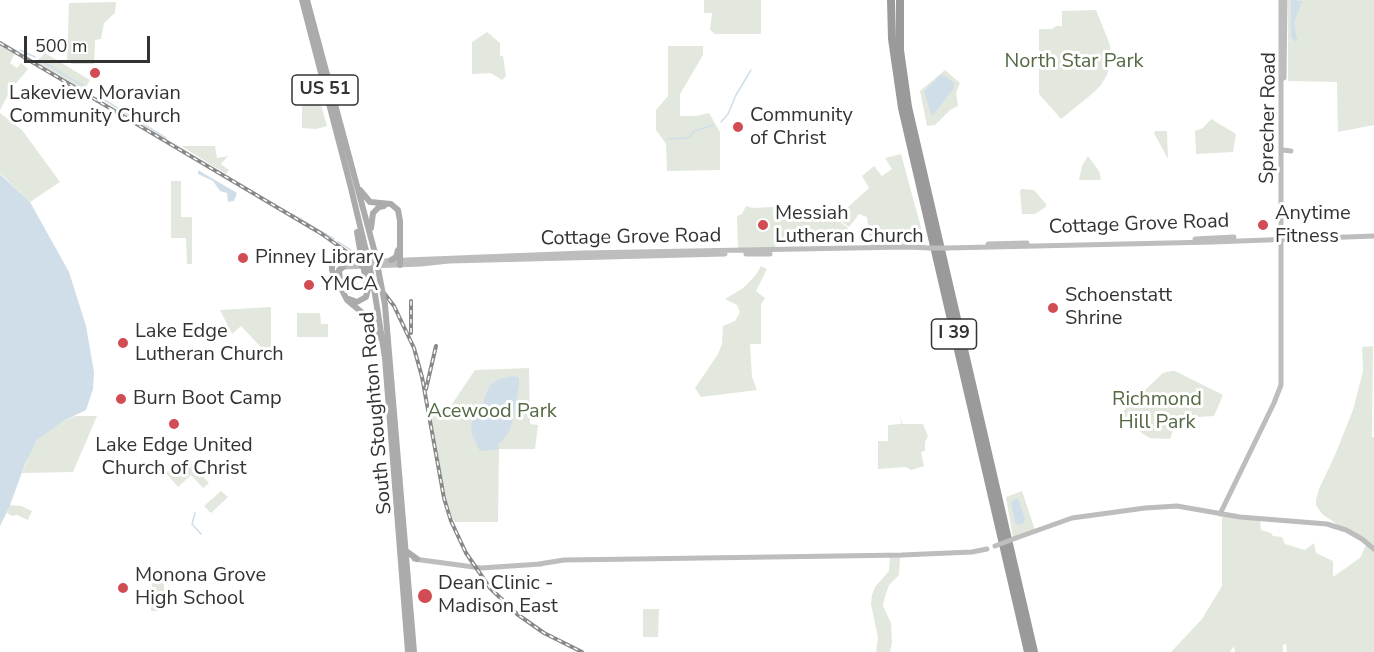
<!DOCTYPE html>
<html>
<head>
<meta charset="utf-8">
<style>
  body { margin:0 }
  #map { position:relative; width:1374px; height:652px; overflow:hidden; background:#fff; font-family:"Nunito Sans",sans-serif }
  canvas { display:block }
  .scale { position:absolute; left:24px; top:36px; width:126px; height:27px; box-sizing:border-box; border:3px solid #333; border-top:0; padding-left:8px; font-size:18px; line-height:21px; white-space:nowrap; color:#333; -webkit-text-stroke:4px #fff; paint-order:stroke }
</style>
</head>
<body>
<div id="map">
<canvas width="1374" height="652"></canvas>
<div class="scale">500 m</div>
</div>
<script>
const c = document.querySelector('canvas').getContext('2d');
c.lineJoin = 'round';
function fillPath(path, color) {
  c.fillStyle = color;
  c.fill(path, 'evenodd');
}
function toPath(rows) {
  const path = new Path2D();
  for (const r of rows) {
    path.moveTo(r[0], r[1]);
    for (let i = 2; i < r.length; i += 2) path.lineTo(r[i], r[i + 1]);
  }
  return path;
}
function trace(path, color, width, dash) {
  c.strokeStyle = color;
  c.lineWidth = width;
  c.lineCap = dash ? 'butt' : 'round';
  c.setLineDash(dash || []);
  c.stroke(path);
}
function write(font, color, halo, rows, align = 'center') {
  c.font = font + ' "Nunito Sans",sans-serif';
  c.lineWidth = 6;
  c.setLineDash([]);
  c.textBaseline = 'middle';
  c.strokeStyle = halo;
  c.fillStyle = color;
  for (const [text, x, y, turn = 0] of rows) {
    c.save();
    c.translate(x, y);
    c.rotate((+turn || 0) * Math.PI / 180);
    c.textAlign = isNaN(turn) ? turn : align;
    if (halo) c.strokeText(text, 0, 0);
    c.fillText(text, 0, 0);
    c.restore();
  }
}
const green = toPath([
  [704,0,761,0,761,34,715,34,710,30,712,13,704,13],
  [1288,0,1374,0,1374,125,1338,132,1337,82,1288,81],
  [116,2,115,13,104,23,101,39,95,40,94,64,72,64,67,61,69,3],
  [1096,10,1110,45,1111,61,1107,75,1101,85,1092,94,1061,119,1039,94,1039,29,1052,29,1056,26,1062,26,1062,11],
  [487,32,500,43,500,56,503,56,506,76,502,80,491,73,472,74,472,42],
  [0,44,15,53,10,63,17,68,21,63,28,69,12,88,0,110],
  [668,46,703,46,703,55,680,94,680,116,696,116,709,113,720,132,720,170,667,171,666,144,656,130,656,110,668,96],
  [45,53,90,80,85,89,90,93,88,94,36,62],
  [945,70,960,83,956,93,958,106,950,110,935,125,927,126,920,91],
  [320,101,327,126,316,129,302,128,302,102],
  [0,113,22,130,60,182,30,202,0,173],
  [1211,119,1236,134,1233,152,1196,154,1195,131,1203,128],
  [1155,131,1167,131,1168,159,1154,133],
  [181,146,215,146,217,158,228,156,221,164,229,170,226,174],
  [901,154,926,246,871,247,867,217,859,214,849,227,836,218,869,188,862,176,874,166,882,176,892,169,885,158],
  [1088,156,1099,171,1101,180,1079,180,1082,166],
  [171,181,181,181,181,217,192,217,192,264,187,264,186,238,171,238],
  [1022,189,1034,190,1046,204,1046,207,1035,214,1022,214,1020,191],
  [746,206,753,208,773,207,774,219,835,218,848,228,849,241,777,241,774,250,738,250,737,216,742,214],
  [761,266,767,269,756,291,765,298,761,304,761,344,750,344,752,377,757,390,701,397,695,388,718,354,722,344,723,326,735,321,740,312,737,305,725,299,742,289,755,276],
  [271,307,271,358,241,326,232,334,220,310],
  [297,313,320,313,321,324,328,324,328,337,297,337],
  [1373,346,1372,437,1374,437,1374,652,1287,652,1286,644,1283,645,1283,652,1235,652,1234,646,1230,652,1171,652,1202,619,1222,586,1222,518,1223,514,1260,519,1261,530,1271,533,1273,536,1282,537,1285,544,1305,550,1314,543,1316,553,1333,561,1333,577,1360,558,1366,545,1370,549,1372,548,1322,514,1316,505,1316,500,1319,489,1335,455,1353,410,1363,371,1362,347],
  [529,368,530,424,538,425,535,449,499,449,498,522,454,522,446,498,430,411,448,410,475,370],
  [1171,371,1175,371,1223,395,1214,416,1182,418,1181,426,1173,430,1170,439,1150,438,1143,434,1121,413,1163,373],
  [900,415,902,424,923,424,928,436,925,442,925,451,921,452,924,466,911,470,906,467,878,469,878,441,888,441,888,425,901,424],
  [75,416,97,416,73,472,22,473,32,448,42,434,63,421],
  [188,460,209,483,203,488,191,475,178,487,166,473,178,462,181,466],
  [221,491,228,497,211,513,204,506],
  [1022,491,1035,530,1013,538,1006,497],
  [10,505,21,506,32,511,28,520,17,515,12,516,7,513],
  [890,557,900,557,899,575,889,585,884,600,883,606,891,623,892,643,890,652,876,652,878,638,871,604,872,595,875,587,889,571],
  [152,583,164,583,164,611,151,611],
  [643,609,659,609,658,637,643,637]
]);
const water = toPath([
  [1291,0,1302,1,1294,23,1297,40,1296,42,1291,37],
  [941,75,945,76,954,83,954,88,932,116,924,91],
  [198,170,237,193,234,201,228,202,227,193,220,191,213,181,198,174],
  [0,174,30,202,69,272,86,326,94,372,93,389,86,410,63,421,37,440,25,464,9,508,0,526],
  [514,376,519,378,519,386,514,415,510,429,502,441,498,444,499,449,480,451,472,435,471,424,474,419,483,415,484,399,490,385,499,379],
  [1018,498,1025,519,1024,523,1018,525,1015,522,1011,502]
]);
const stream = toPath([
  [20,50,35,57],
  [40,60,85,87],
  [98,96,166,138],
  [721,122,728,114,736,95,751,70],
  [668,139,687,138,690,137,694,131,713,125],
  [292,214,334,239],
  [338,242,354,252],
  [195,513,192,524,201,534]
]);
const secondary = toPath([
  [1284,78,1285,0],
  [1283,150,1291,151],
  [1195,239,1234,237],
  [988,244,1027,243],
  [947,248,1213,242,1374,236],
  [746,254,770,254],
  [332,263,583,253,906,247,930,248],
  [343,267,421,264,449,261,725,254],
  [1220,514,1274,403,1281,385,1281,0],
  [1016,538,1072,518,1145,508,1177,506,1240,517,1327,524,1346,530,1362,539,1374,549],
  [902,555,972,552,987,549],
  [414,559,481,568,541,564],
  [539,564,564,560,636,559,904,555]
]);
const primary = toPath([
  [302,0,351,188,366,251],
  [307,0,375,253],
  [360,190,370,202,391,204,398,210,400,221,400,265],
  [371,228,373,213,379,207,384,206],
  [357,232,361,255],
  [391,260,396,257,398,250],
  [332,263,332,270,347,300,371,320,380,338],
  [340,280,339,270,343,267],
  [374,288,385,358,408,652],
  [349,299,357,302,366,297,368,289,365,275],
  [385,305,414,652],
  [406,551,417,559]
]);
const motorway = toPath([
  [891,0,892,39,902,108,1028,652],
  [900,0,900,50,908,107,1034,652]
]);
const rail = toPath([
  [0,43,322,234,344,250,367,271,394,306,414,348,422,377,444,498,451,521,466,553,490,588,517,614,544,633,582,652],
  [411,301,411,333],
  [426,389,436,346]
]);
const secondaryBridge = toPath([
  [930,248,947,248],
  [995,546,1016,538]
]);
const primaryBridge = toPath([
  [366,251,374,288],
  [375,253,385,305],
  [361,255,365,275]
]);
const markers = [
  [95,73,6,"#d24c53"],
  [738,127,6,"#d24c53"],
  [763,225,6,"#d24c53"],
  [1263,225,6,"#d24c53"],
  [243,258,6,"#d24c53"],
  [309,285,6,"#d24c53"],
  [1053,308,6,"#d24c53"],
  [123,343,6,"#d24c53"],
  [121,399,6,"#d24c53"],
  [174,424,6,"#d24c53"],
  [123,588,6,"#d24c53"],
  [425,596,8,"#d24c53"]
];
const shields = [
  [325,90,66],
  [954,334,45]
];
const shieldNames = [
  ["US 51",325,90],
  ["I 39",954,334]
];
const parkNames = [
  ["North Star Park",1074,62],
  ["Richmond",1157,400],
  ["Hill Park",1157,423],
  ["Acewood Park",492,412]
];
const poiNames = [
  ["Lakeview Moravian",95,94,"center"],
  ["Community Church",95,117,"center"],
  ["Community",750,116],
  ["of Christ",750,139],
  ["Messiah",775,214],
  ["Lutheran Church",775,237],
  ["Anytime",1275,214],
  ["Fitness",1275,237],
  ["Pinney Library",255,258],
  ["YMCA",321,285],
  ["Schoenstatt",1065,296],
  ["Shrine",1065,319],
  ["Lake Edge",135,332],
  ["Lutheran Church",135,355],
  ["Burn Boot Camp",133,399],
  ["Lake Edge United",174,446,"center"],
  ["Church of Christ",174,469,"center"],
  ["Monona Grove",135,576],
  ["High School",135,599],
  ["Dean Clinic -",438,584],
  ["Madison East",438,607]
];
const streetNames = [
  ["Sprecher Road",1269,118,-89],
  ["Cottage Grove Road",1139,225,-2],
  ["Cottage Grove Road",631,238,-1],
  ["South Stoughton Road",377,413,-95]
];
fillPath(green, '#e2e8dd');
fillPath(water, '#cfdee8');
trace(stream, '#cfdee8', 1.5);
trace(secondary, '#bdbdbd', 5);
trace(primary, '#ababab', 6);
trace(motorway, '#9a9a9a', 8);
trace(rail, '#888', 4);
trace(rail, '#fff', 1.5, [4.5]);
trace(secondaryBridge, '#bdbdbd', 5);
trace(primaryBridge, '#ababab', 6);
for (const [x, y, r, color] of markers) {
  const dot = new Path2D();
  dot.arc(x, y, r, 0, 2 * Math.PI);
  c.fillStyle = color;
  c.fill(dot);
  trace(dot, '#fff', 2);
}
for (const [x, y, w] of shields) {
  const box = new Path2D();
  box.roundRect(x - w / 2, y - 15, w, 30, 4.5);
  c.fillStyle = '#fff';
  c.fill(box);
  trace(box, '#333', 1.5);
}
write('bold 18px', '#333', null, shieldNames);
write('20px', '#556a44', '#fff', parkNames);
write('20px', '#333', '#fff', poiNames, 'left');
write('20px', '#333', '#fff', streetNames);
</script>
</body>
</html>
